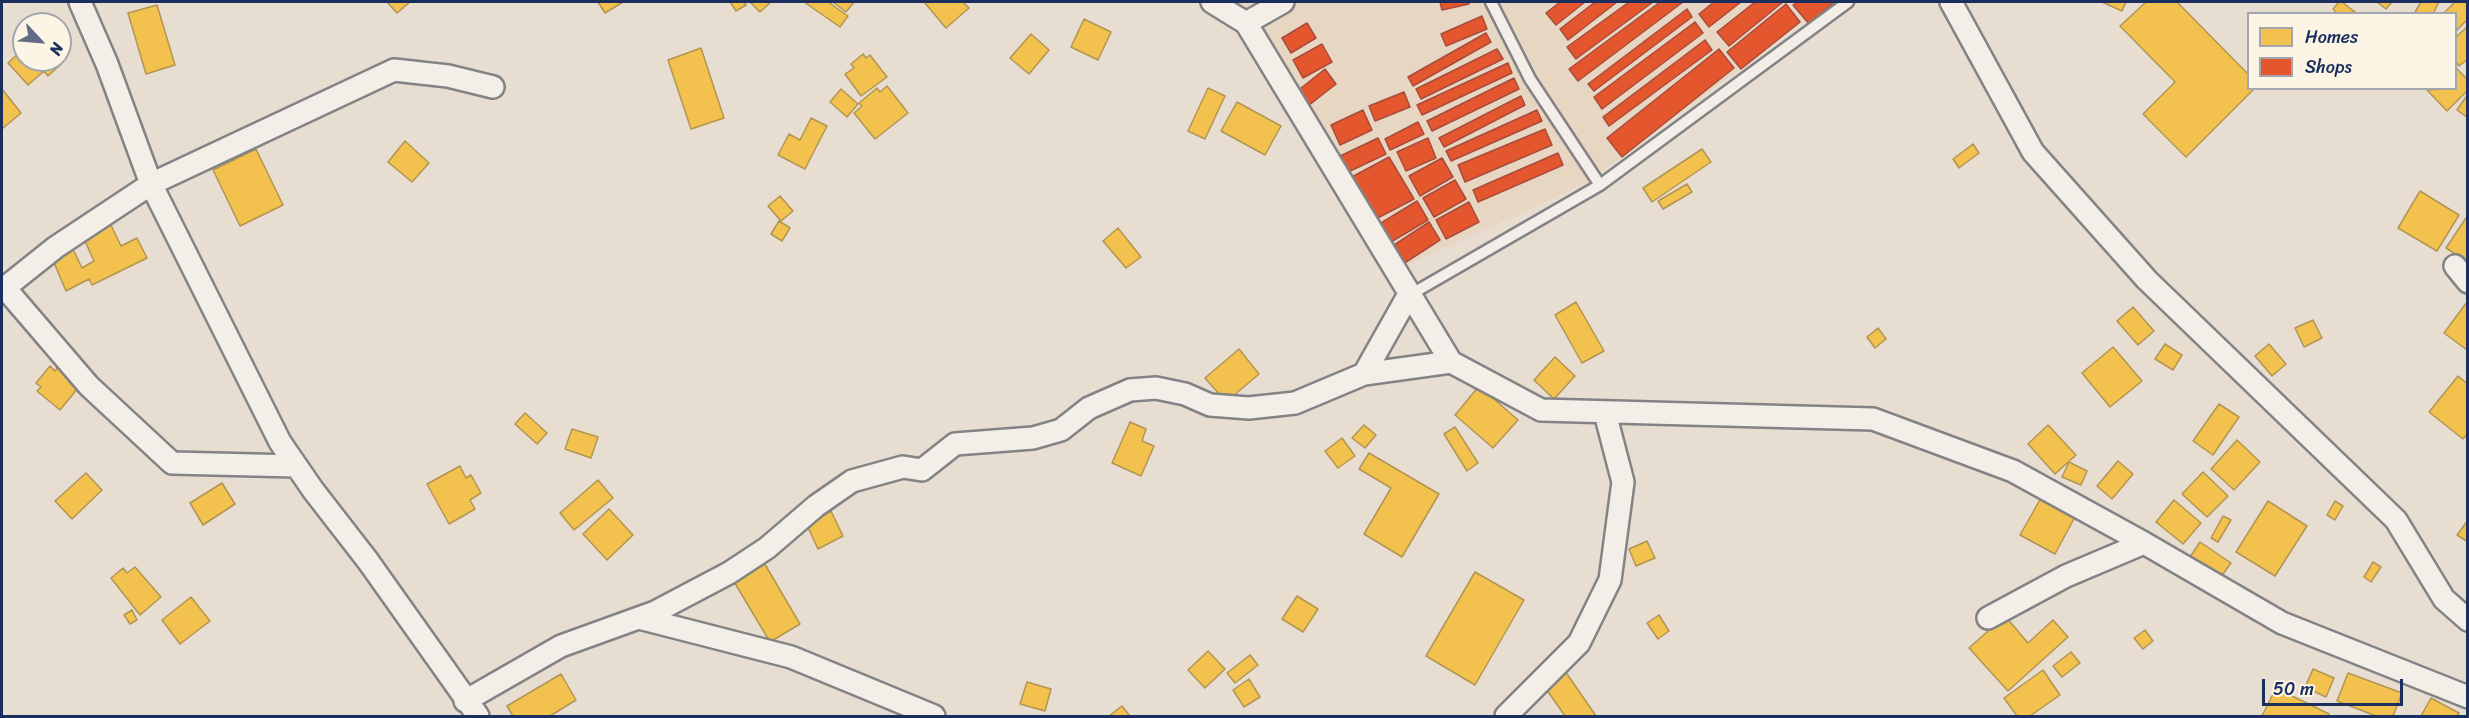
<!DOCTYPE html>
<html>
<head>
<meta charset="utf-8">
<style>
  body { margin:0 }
  #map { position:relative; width:2469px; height:718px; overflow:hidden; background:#e7ded1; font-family:Sriracha,sans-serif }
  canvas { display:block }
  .frame { position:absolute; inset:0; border:3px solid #1b2f5e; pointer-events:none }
  .legend { position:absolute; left:2247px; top:12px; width:210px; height:78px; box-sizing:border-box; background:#fcf5e5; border:2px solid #a2a6af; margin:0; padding:8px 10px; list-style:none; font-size:18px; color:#1b2f5e }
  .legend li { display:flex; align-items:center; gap:12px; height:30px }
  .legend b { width:30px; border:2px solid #a2a6af }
  .north { position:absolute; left:12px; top:12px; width:60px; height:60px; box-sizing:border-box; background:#fcf5e5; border:2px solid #a2a6af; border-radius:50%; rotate:116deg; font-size:16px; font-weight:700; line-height:24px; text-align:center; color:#1b2f5e }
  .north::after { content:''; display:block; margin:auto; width:21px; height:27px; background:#626c86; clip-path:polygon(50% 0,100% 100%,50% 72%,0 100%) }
  .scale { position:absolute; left:2262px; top:679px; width:141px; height:27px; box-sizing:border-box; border:3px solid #1b2f5e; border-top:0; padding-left:8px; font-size:18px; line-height:21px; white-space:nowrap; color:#1b2f5e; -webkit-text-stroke:4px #fcf5e5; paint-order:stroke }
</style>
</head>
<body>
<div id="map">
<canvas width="2469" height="718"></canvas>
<div class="frame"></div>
<ul class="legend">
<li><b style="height:16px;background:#f2c14e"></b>Homes</li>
<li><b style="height:16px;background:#e4572e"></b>Shops</li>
</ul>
<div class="north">N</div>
<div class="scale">50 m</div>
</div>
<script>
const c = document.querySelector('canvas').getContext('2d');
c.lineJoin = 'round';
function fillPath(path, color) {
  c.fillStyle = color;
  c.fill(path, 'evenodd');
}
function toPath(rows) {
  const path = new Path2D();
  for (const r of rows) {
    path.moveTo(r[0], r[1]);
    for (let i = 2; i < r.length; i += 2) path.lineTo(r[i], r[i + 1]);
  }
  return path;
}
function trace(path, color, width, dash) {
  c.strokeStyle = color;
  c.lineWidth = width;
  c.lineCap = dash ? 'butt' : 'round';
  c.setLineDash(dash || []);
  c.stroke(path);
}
const built = toPath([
  [1226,2,1831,2,1586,183,1385,276,1231,21]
]);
const homes = toPath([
  [387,2,410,2,397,13,387,2],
  [598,2,623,2,605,13,598,2],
  [730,2,744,2,746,5,736,11,730,2],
  [750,2,771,2,760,12,750,2],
  [804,2,828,2,848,16,840,27,804,2],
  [833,2,854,2,846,12,833,2],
  [924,2,963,2,969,8,946,28,924,2],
  [2102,2,2126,2,2122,11,2102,2],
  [2146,2,2177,2,2248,74,2248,88,2255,88,2186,157,2143,114,2175,82,2120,26,2146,2],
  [2339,2,2342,2,2355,12,2338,14,2333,9,2339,2],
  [2377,2,2392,2,2386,9,2377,2],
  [2421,2,2439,2,2433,14,2414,14,2421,2],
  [2455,2,2468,2,2468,19,2456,31,2456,14,2443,14,2455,2],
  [157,5,175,65,146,74,128,13,157,5],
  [1084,19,1111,32,1098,60,1071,47,1084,19],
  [2468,26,2468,59,2459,66,2456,62,2456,37,2468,26],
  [1031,34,1049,50,1029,74,1010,58,1031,34],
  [60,41,68,49,60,56,60,41],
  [24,48,24,60,55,60,60,65,48,76,44,71,28,85,8,63,24,48],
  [701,48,724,118,691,129,668,60,701,48],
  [863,54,866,58,870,55,887,77,861,96,845,74,854,68,851,64,863,54],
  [2456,68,2468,80,2468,90,2447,111,2427,90,2456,88,2456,68],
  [887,86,908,113,875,139,854,113,862,106,859,103,877,88,880,92,887,86],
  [1208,88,1225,96,1205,139,1188,131,1208,88],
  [2,89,21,113,2,129,2,89],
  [841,89,858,104,847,117,830,102,841,89],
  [2468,94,2468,118,2457,110,2468,94],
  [1237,102,1281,126,1265,155,1221,131,1237,102],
  [811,118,827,126,805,169,778,155,789,134,800,140,811,118],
  [405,141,429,163,412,182,388,162,405,141],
  [1973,144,1979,153,1959,168,1953,159,1973,144],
  [256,149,283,205,240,226,213,170,256,149],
  [1702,149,1711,162,1652,202,1643,188,1702,149],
  [1687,184,1692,192,1663,209,1658,201,1687,184],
  [2420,191,2459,215,2437,251,2398,228,2420,191],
  [780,196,793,211,781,221,768,206,780,196],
  [2466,218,2468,219,2468,262,2446,248,2466,218],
  [779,221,790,228,782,241,771,234,779,221],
  [111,225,121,246,137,238,147,258,92,285,89,279,66,291,52,258,72,247,82,268,94,261,84,239,111,225],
  [1118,228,1141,257,1126,268,1103,241,1118,228],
  [1576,302,1604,351,1582,363,1555,315,1576,302],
  [2467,302,2468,302,2467,350,2444,333,2467,302],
  [2133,307,2154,331,2138,345,2117,321,2133,307],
  [2313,320,2322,338,2304,347,2295,328,2313,320],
  [1878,328,1886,339,1875,348,1867,337,1878,328],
  [2165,344,2182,355,2173,370,2155,359,2165,344],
  [2269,344,2286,364,2272,376,2255,356,2269,344],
  [2113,347,2142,381,2110,407,2082,373,2113,347],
  [1239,349,1259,374,1226,402,1205,378,1239,349],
  [1555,357,1575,376,1554,399,1534,380,1555,357],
  [61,364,83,382,60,410,37,391,41,387,36,383,50,366,55,371,61,364],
  [2458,376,2468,384,2468,433,2463,439,2429,412,2458,376],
  [1479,386,1518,420,1493,448,1455,415,1479,386],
  [2219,404,2239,417,2213,455,2193,441,2219,404],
  [525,413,547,433,537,444,515,424,525,413],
  [1130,422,1146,429,1142,441,1154,446,1141,476,1112,463,1130,422],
  [1364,425,1376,435,1365,448,1352,438,1364,425],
  [2048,425,2076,455,2055,474,2028,444,2048,425],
  [1455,427,1478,463,1467,471,1444,434,1455,427],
  [572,429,598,437,591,458,565,449,572,429],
  [1342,438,1355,456,1338,468,1325,451,1342,438],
  [2237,440,2260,462,2234,490,2211,469,2237,440],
  [1369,453,1439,494,1402,557,1364,534,1391,488,1359,469,1369,453],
  [2118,461,2133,474,2112,499,2097,486,2118,461],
  [2069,462,2087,471,2081,485,2062,477,2069,462],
  [460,466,466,478,471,475,481,493,470,500,475,509,449,524,427,484,460,466],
  [2203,472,2228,496,2207,517,2182,494,2203,472],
  [86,473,102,490,72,519,55,501,86,473],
  [598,480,613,498,574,530,560,513,598,480],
  [222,483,235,504,203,525,190,503,222,483],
  [2042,496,2076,515,2055,554,2020,535,2042,496],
  [2174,500,2201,523,2183,544,2156,522,2174,500],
  [2268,501,2307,526,2275,576,2236,552,2268,501],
  [2335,501,2343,506,2335,520,2327,515,2335,501],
  [609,509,633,535,607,560,583,534,609,509],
  [831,511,843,536,818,549,806,523,831,511],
  [2223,516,2231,520,2218,542,2211,538,2223,516],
  [2468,520,2468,542,2457,535,2468,520],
  [1647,541,1655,558,1636,566,1629,549,1647,541],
  [2200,542,2231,563,2218,581,2188,560,2200,542],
  [763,561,800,624,770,642,733,580,763,561],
  [2373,562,2381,567,2371,582,2364,577,2373,562],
  [135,567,161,597,140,615,111,578,123,568,127,573,135,567],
  [1475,572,1524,600,1475,685,1426,656,1475,572],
  [1297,596,1318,609,1303,632,1282,619,1297,596],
  [191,597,210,621,180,644,162,620,191,597],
  [132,610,137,620,130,624,124,615,132,610],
  [1659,615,1669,631,1658,639,1647,623,1659,615],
  [2005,616,2028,643,2053,620,2068,637,2008,691,1969,648,2005,616],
  [2145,630,2153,641,2143,649,2134,638,2145,630],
  [1208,651,1225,669,1205,688,1188,670,1208,651],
  [2071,652,2080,663,2062,677,2053,666,2071,652],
  [1250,655,1258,665,1235,683,1227,673,1250,655],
  [2313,669,2334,678,2326,697,2305,687,2313,669],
  [2043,670,2060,695,2030,716,2017,716,2004,698,2043,670],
  [1565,671,1596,716,1565,716,1544,686,1565,671],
  [2348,673,2402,693,2393,716,2376,716,2337,701,2348,673],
  [561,674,576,700,550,716,513,716,507,706,561,674],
  [1249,679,1260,697,1244,707,1233,690,1249,679],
  [1027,682,1051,689,1045,711,1020,704,1027,682],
  [2276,688,2329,714,2328,716,2262,716,2276,688],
  [2431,698,2459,713,2457,716,2421,716,2431,698],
  [1122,706,1130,716,1109,716,1122,706]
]);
const shops = toPath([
  [1440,2,1469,2,1469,4,1442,10,1440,2],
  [1560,2,1585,2,1556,25,1546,13,1560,2],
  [1595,2,1617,2,1568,40,1560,29,1595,2],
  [1629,2,1653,2,1576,59,1567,47,1629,2],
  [1660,2,1683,2,1578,81,1569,69,1660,2],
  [1714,2,1741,2,1709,27,1699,14,1714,2],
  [1755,2,1783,2,1729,46,1717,32,1755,2],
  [1797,2,1834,2,1809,24,1793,5,1797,2],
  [1786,4,1800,22,1741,69,1727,52,1786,4],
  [1687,9,1692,17,1594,91,1588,84,1687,9],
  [1482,16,1487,29,1446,46,1441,34,1482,16],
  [1695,22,1703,33,1602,109,1594,97,1695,22],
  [1307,23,1316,38,1291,53,1282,38,1307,23],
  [1486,33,1491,42,1413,86,1408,77,1486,33],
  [1705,40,1712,50,1609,126,1603,117,1705,40],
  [1322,44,1332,62,1303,78,1293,60,1322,44],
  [1497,49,1503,59,1421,99,1416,89,1497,49],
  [1719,49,1734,68,1622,157,1607,138,1719,49],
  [1508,63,1512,73,1422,115,1417,105,1508,63],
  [1325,69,1336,84,1308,106,1296,92,1325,69],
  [1514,78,1519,89,1432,131,1427,121,1514,78],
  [1404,92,1410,107,1375,121,1369,106,1404,92],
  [1521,96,1525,105,1444,147,1439,138,1521,96],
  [1363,110,1372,130,1340,145,1331,125,1363,110],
  [1537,110,1542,121,1451,161,1446,151,1537,110],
  [1418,122,1424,134,1390,150,1385,139,1418,122],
  [1545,129,1552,145,1465,182,1458,165,1545,129],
  [1378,138,1386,154,1346,173,1338,157,1378,138],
  [1428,138,1436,158,1406,171,1397,152,1428,138],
  [1558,153,1563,165,1478,202,1473,190,1558,153],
  [1389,157,1414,199,1372,221,1350,178,1389,157],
  [1442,158,1453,177,1420,196,1409,176,1442,158],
  [1455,180,1466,199,1434,217,1423,198,1455,180],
  [1417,201,1428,220,1391,242,1381,223,1417,201],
  [1469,202,1479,222,1446,239,1436,220,1469,202],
  [1429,222,1440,240,1403,264,1391,247,1429,222]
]);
const service = toPath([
  [1491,2,1530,79,1600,185],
  [1408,296,1600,185,1848,2]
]);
const minor = toPath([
  [80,2,107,64,151,184,394,70,448,76,493,87],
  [1212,2,1246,23,1451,362,1541,410,1873,419,2013,471,2144,543,2282,623,2468,697],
  [1951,2,2033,152,2147,280,2396,520,2444,599,2468,620],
  [1246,23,1283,2],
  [2455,266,2468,282],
  [5,288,89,386,172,463,296,466],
  [2,290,56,247,151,184,280,442,313,490,368,561,478,716],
  [1364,374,1408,296],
  [639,618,791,657,934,716],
  [1988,618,2066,576,2144,543],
  [465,701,561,646,655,612,729,573,767,548,816,506,852,481,903,467,922,470,955,444,1033,438,1061,430,1089,408,1130,390,1156,388,1185,394,1210,405,1249,408,1295,403,1364,374,1451,362],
  [1506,716,1579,643,1610,580,1623,482,1605,413]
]);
fillPath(built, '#e7d6c1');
fillPath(homes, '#f2c14e');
trace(homes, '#b29553', 1.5);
fillPath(shops, '#e4572e');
trace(shops, '#a84b3c', 1.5);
trace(service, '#838386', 15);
trace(minor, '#838386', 26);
trace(service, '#f3efe8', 10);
trace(minor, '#f3efe8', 21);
</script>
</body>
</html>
